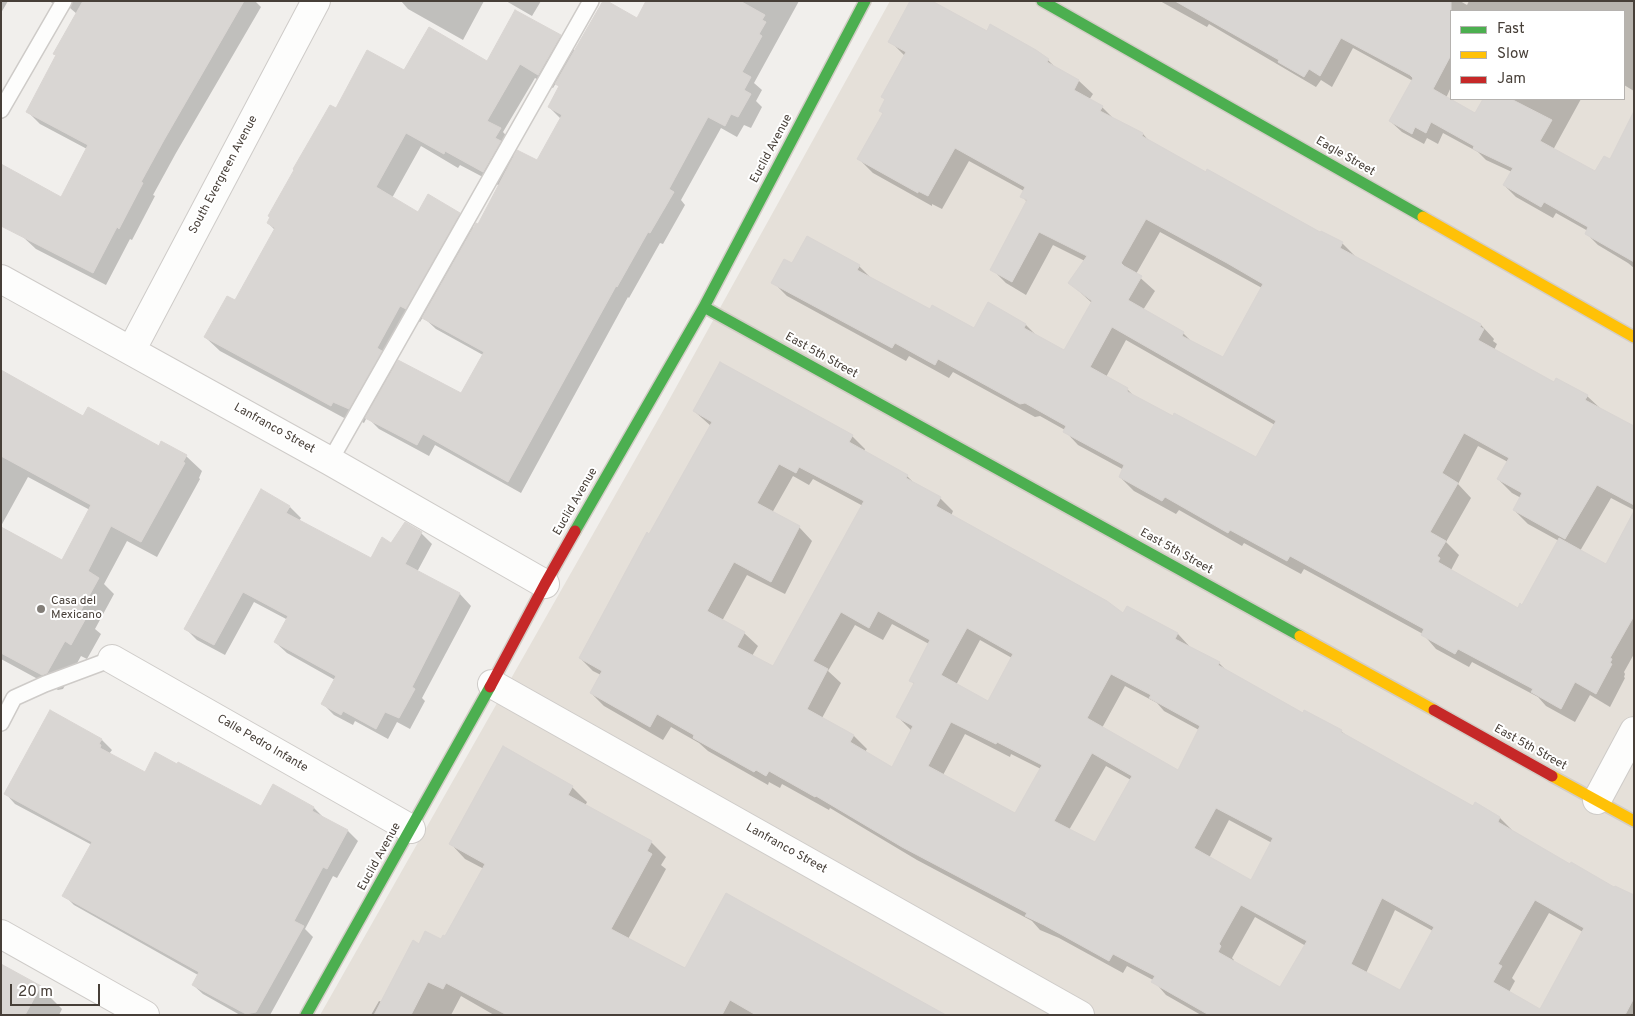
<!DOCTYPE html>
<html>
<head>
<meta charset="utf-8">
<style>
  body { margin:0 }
  #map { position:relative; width:1635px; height:1016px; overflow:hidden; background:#f1efec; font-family:Overpass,sans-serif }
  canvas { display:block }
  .frame { position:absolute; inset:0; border:2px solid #473f38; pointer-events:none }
  .legend { position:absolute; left:1450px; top:10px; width:175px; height:90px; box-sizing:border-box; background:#fff; border:1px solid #b5b2af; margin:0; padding:6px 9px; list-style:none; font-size:15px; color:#473f38 }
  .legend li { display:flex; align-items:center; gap:10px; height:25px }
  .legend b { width:25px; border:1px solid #b5b2af }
  .scale { position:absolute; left:10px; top:984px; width:90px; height:22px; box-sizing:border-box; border:2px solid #473f38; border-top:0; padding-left:6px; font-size:15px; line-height:18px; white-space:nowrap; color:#473f38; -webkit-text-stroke:4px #fff; paint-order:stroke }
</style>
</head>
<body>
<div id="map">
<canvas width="1635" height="1016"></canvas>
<div class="frame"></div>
<ul class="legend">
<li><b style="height:6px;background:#4caf50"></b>Fast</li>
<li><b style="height:6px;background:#ffc107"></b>Slow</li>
<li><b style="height:6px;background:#c62828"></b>Jam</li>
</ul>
<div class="scale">20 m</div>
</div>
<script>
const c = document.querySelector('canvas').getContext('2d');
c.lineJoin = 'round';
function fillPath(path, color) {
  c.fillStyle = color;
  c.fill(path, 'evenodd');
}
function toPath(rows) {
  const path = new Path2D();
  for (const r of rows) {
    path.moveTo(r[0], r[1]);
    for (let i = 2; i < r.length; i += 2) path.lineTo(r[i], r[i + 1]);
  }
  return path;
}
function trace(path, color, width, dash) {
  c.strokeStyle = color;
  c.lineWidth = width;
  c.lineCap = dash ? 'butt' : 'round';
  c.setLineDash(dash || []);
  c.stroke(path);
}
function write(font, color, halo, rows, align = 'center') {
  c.font = font + ' Overpass,sans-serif';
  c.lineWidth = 4;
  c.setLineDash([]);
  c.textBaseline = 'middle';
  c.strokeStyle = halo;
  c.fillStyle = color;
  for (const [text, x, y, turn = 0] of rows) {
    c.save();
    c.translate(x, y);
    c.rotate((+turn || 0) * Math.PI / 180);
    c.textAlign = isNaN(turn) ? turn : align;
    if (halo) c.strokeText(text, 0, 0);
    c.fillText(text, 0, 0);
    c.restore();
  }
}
const residential = toPath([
  [890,1,1634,1,1634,1015,320,1015,664,409],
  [1451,11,1624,11,1624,99,1451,99]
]);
const shadow = toPath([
  [1,1,8,1,1,13],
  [49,1,255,1,261,7,176,153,153,195,155,196,132,240,130,239,106,285,36,249,23,237,62,199,87,149,40,124,28,112,77,14,70,8,67,12],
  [401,1,484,1,463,40,408,9],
  [506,1,541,1,532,16],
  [647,1,799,1,754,83,762,90,756,101,762,107,751,128,744,125,737,137,721,128,681,200,685,205,663,244,660,243,629,298,628,297,521,493,435,445,429,456,379,429,367,417,364,423,348,415,346,419,220,351,205,337,236,302,275,230,268,223,336,109,405,72,487,63,560,36,575,51,637,19],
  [535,78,553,88,556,83,560,87,549,107,561,119,537,162,515,157,510,152,514,144,503,132],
  [421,146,458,168,460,165,500,186,479,226,474,229,459,214,419,213,392,198],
  [423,317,436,329,483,355,461,394,396,367,391,362,415,319,420,322],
  [1160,1,1460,1,1467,5,1469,1,1634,1,1634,91,1624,85,1624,11,1451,11,1451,87,1446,98,1475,115,1484,99,1581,99,1553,150,1595,173,1634,167,1634,268,1628,263,1598,245,1587,234,1588,231,1556,213,1553,218,1516,197,1504,185,1512,172,1486,160,1478,152,1443,133,1438,144,1427,138,1424,144,1402,132,1390,121,1413,81,1353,48,1332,87,1321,80,1316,87,1209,24,1207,27],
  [987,33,1048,60,1057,69,1079,81,1093,94,1089,100,1102,107,1115,120,1143,134,1151,143,1320,234,1342,243,1356,257,1481,325,1494,339,1493,341,1497,344,1494,350,1555,383,1587,396,1601,409,1634,427,1634,510,1611,498,1580,551,1606,565,1634,514,1634,654,1624,672,1625,674,1624,677,1625,678,1610,707,1590,695,1575,722,1546,706,1538,697,1472,662,1469,667,1436,649,1423,634,1304,569,1301,574,1244,543,1242,546,1179,510,1176,514,1134,491,1120,477,1124,470,1078,445,1065,431,1065,430,1040,416,1035,417,953,372,949,378,909,356,906,361,787,296,773,282,793,265,859,266,873,280,931,310,974,329,988,304,1026,325,1037,336,1065,352,1092,303,1070,283,1085,261,1053,245,1026,295,1006,283,992,269,1027,202,1022,196,1024,191,969,161,942,209,932,204,932,206,873,173,859,159,884,114,881,111,905,56,890,41],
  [1160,232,1262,288,1224,358,1194,344,1183,333,1143,310,1155,291,1136,274],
  [1126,340,1275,425,1256,459,1135,397,1127,389,1106,377],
  [1478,446,1508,462,1498,479,1512,493,1521,498,1514,510,1528,524,1559,541,1523,606,1518,610,1451,570,1459,555,1446,542,1471,498,1458,484],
  [1,383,84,417,160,447,186,456,202,471,199,478,200,479,157,557,127,541,104,584,114,594,95,629,101,634,87,659,81,656,63,689,58,690,1,659,1,527,63,562,90,510,28,477,1,526],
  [694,411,852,436,865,449,864,452,907,476,915,484,940,498,953,511,951,516,1124,615,1128,608,1178,634,1191,648,1219,663,1229,673,1303,714,1341,731,1347,736,1473,808,1500,818,1513,831,1570,865,1615,889,1634,897,1634,1015,1201,1015,1166,995,1153,980,1127,966,1123,973,1059,938,1040,930,1032,921,917,860,830,808,829,810,782,784,780,788,769,782,768,785,708,751,699,743,671,727,663,740,604,706,591,693,601,675,593,671,580,658,711,426],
  [793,476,809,485,813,479,863,506,774,668,752,656,758,646,744,633,722,621,747,575,785,594,812,541,799,527,772,513],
  [892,624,929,644,910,680,915,685,898,717,911,730,893,768,865,752,867,749,854,736,822,718,841,683,828,671,855,625,883,640],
  [980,640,1012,658,989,703,956,685],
  [1125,686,1157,703,1164,711,1199,730,1178,772,1102,728],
  [965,734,1010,757,1011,754,1041,769,1016,815,943,775],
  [1106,766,1131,780,1095,844,1069,830],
  [1229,820,1272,843,1252,882,1209,858],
  [1395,910,1433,931,1400,991,1366,973],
  [1549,913,1583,932,1541,1011,1509,992,1515,981,1512,978],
  [1255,917,1306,946,1281,988,1233,962,1234,960,1232,958],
  [290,507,301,518,299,521,371,559,392,545,421,533,432,544,417,572,460,594,471,606,422,698,425,701,410,729,397,722,388,739,355,721,353,725,334,715,323,704,335,680,287,653,275,642,288,620,254,602,225,655,197,640,186,629],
  [102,740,112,750,109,754,145,774,261,808,273,786,314,808,324,818,348,831,358,841,337,878,333,876,305,929,313,937,270,1015,240,1015,203,994,193,985,198,975,74,905,64,895,92,845,15,804,6,794],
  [504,747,572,787,587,802,585,806,651,842,666,857,661,865,666,869,628,939,777,1015,494,1015,461,996,451,1015,371,1015,379,1001,382,1002,420,945,442,941,445,937,484,869,465,859,451,844],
  [40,987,62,1009,59,1015,1,1015]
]);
const building = toPath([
  [83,1,244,1,164,140,141,182,143,183,119,229,117,227,93,273,1,226,1,164,61,197,88,145,26,112,56,55,53,54,83,1],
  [603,1,607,1,637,18,646,1,740,1,765,15,762,20,766,22,759,34,762,36,742,72,751,77,744,90,751,94,738,117,731,114,725,126,708,117,669,189,674,192,650,233,648,232,617,287,616,286,508,482,423,434,417,445,365,418,398,360,461,393,484,352,422,318,476,223,478,224,517,150,537,160,562,115,548,107,559,86,555,84,603,1],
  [910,1,932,1,987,31,990,24,1036,50,1049,59,1047,62,1079,80,1074,90,1103,106,1100,111,1143,133,1142,136,1206,172,1207,169,1320,232,1321,231,1343,242,1340,248,1481,324,1480,327,1484,329,1478,340,1554,382,1556,378,1588,395,1585,400,1634,426,1634,505,1597,485,1565,539,1513,510,1522,493,1497,479,1509,458,1464,433,1442,473,1458,483,1430,532,1446,541,1437,556,1440,558,1438,562,1518,608,1520,603,1522,605,1559,538,1606,564,1634,511,1634,616,1610,658,1612,659,1610,663,1612,664,1596,694,1575,682,1561,709,1531,692,1533,689,1458,649,1455,654,1421,635,1424,629,1290,556,1287,561,1230,530,1228,533,1165,497,1162,501,1119,477,1124,465,1063,432,1066,426,1025,403,1020,404,938,359,935,365,895,343,892,348,771,283,784,259,792,263,807,236,860,265,857,270,930,309,932,305,974,328,988,302,1026,324,1024,328,1064,350,1092,301,1068,283,1087,256,1039,232,1012,282,990,270,1027,200,1020,197,1025,187,955,148,928,196,918,191,918,193,857,159,883,113,879,111,885,99,881,97,906,52,888,42,910,1],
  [1146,219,1227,263,1263,284,1223,357,1182,336,1184,332,1128,300,1142,276,1124,266,1121,263,1146,219],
  [1112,327,1276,421,1256,457,1174,413,1173,416,1128,392,1127,390,1128,388,1090,367,1112,327],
  [1175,1,1451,1,1451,55,1433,89,1475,113,1483,99,1511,99,1552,120,1540,141,1595,171,1604,156,1610,159,1634,111,1634,262,1585,234,1588,227,1544,202,1541,207,1503,185,1513,168,1473,149,1474,146,1431,122,1426,133,1415,127,1412,134,1389,121,1413,78,1410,75,1341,38,1320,76,1309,69,1304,77,1278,62,1279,60,1175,1],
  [515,10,561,35,538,75,520,64,487,121,501,128,495,138,501,141,483,172,445,151,444,154,406,133,376,187,418,212,428,194,460,213,406,309,400,306,377,348,382,351,349,409,333,402,331,406,204,337,227,296,235,300,275,228,267,223,270,217,268,216,294,170,293,169,330,105,336,108,367,50,404,70,429,27,487,61,515,10],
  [720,362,853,435,849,442,908,475,906,478,941,497,936,506,1107,601,1123,613,1127,606,1178,633,1175,639,1220,662,1218,665,1303,713,1304,710,1342,730,1341,732,1473,806,1475,802,1500,817,1498,822,1570,864,1571,862,1614,887,1615,886,1634,895,1634,998,1625,1015,1209,1015,1151,982,1155,976,1113,954,1109,961,1044,925,1025,916,1027,913,902,847,816,796,815,797,769,771,766,776,756,770,754,772,693,738,694,735,657,714,650,727,590,693,602,671,579,658,647,532,649,534,712,422,693,411,720,362],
  [779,464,796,473,799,467,864,501,773,666,737,647,745,632,707,611,734,562,771,582,800,526,757,503,779,464],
  [878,611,930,640,909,681,914,683,896,717,913,726,892,767,850,742,854,735,807,709,828,669,813,661,841,612,869,628,878,611],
  [967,628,1013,654,988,701,941,675,967,628],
  [1111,674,1151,695,1149,698,1200,726,1178,770,1087,718,1111,674],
  [951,722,996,744,997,742,1042,765,1015,813,928,766,951,722],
  [1092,753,1132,776,1095,842,1054,821,1092,753],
  [1216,808,1273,838,1251,880,1194,848,1216,808],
  [1382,898,1434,927,1400,990,1351,964,1382,898],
  [1535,900,1584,928,1540,1009,1493,982,1502,966,1498,964,1535,900],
  [1241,905,1307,941,1280,987,1218,952,1221,946,1219,944,1241,905],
  [1,370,83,416,88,407,159,446,161,441,187,455,183,462,185,463,141,542,111,526,88,571,99,578,79,614,86,618,71,645,65,641,47,673,42,675,1,653,1,527,62,560,91,505,1,456,1,370],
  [261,489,290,506,286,513,371,558,382,537,391,543,405,522,422,532,405,564,460,593,412,687,415,689,399,718,385,712,376,729,343,711,341,715,321,704,336,676,274,642,288,616,243,592,214,645,184,629,261,489],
  [50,710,102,739,99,744,101,745,100,748,145,772,155,752,177,764,178,762,261,806,273,784,314,807,312,811,348,830,327,869,323,867,294,921,304,926,256,1012,246,1014,192,985,199,972,62,896,92,842,4,794,50,710],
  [503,746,573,786,568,795,652,841,647,851,652,854,611,929,685,968,726,893,946,1015,756,1015,730,1000,722,1015,507,1015,446,983,443,989,428,982,411,1015,374,1015,413,940,419,944,425,931,441,939,443,935,445,936,485,864,449,844,503,746],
  [1,964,41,986,25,1015,1,1015,1,964]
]);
const lane = toPath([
  [1,110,64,1],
  [330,461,591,1],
  [1,723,14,698,45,684,112,659]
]);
const street = toPath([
  [1,279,330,461,545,584],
  [132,349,316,1],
  [112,659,411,829],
  [492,684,1080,1015],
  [1597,800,1634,731],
  [1,934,145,1015]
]);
const fast = toPath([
  [1042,1,1423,217],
  [704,307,1300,636],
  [575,531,704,307,865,1],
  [306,1015,490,687]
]);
const slow = toPath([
  [1423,217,1634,337],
  [1300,636,1434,710],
  [1552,776,1634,821]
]);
const jam = toPath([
  [490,687,545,584,575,531],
  [1434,710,1552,776]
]);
const markers = [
  [41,609,5,"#827d77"]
];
const streetNames = [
  ["Euclid Avenue",772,149,-62],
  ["Eagle Street",1345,157,30],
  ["South Evergreen Avenue",224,175,-62],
  ["East 5th Street",821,356,29],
  ["Lanfranco Street",274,429,29],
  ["Euclid Avenue",576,502,-60],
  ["East 5th Street",1176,552,29],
  ["Calle Pedro Infante",262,744,30],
  ["East 5th Street",1530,748,29],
  ["Lanfranco Street",786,849,29],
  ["Euclid Avenue",380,857,-61]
];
const poiNames = [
  ["Casa del",51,602],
  ["Mexicano",51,616]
];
fillPath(residential, '#e5e0d9');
fillPath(shadow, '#0003');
fillPath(building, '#d9d6d3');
trace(building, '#d9d5d2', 1);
trace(lane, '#cecbc8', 18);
trace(street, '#cecbc8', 30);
trace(fast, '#d3cdc6', 14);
trace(slow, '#d3cdc6', 14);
trace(jam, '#d3cdc6', 14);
trace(lane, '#fdfdfc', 15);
trace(street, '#fdfdfc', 28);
trace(fast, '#4caf50', 11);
trace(slow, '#ffc107', 11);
trace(jam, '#c62828', 11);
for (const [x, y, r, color] of markers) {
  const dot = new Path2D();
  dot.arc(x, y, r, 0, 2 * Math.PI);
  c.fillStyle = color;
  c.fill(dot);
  trace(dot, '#fff', 2);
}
write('12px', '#473f38', '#fff', streetNames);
write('12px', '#473f38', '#fff', poiNames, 'left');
</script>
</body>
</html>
